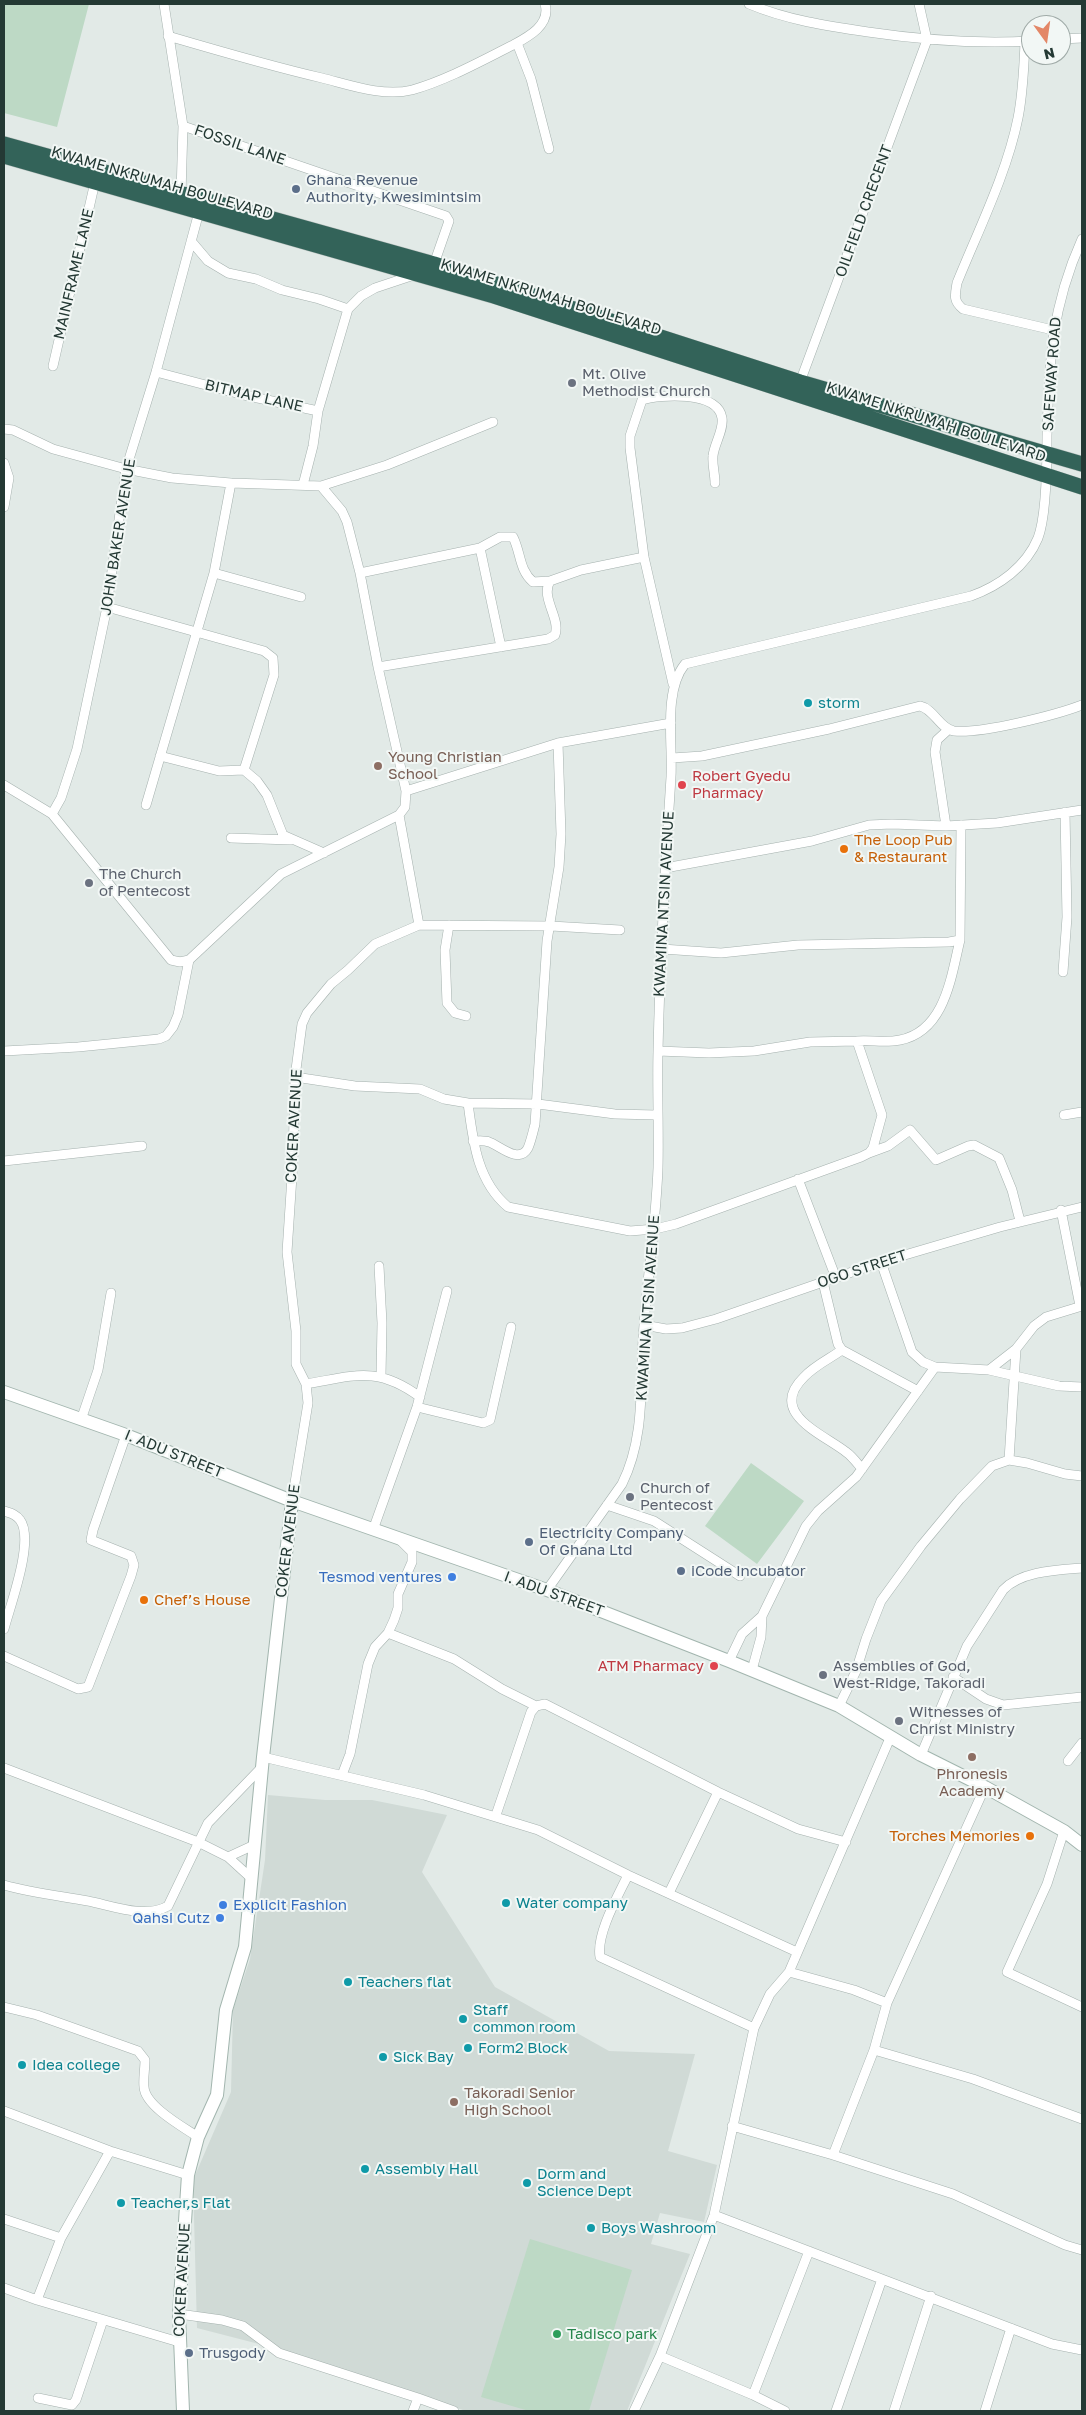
<!DOCTYPE html>
<meta charset="utf-8">
<style>
body{margin:0}
#map{position:relative;width:1086px;height:2415px;overflow:hidden;background:#e2eae7;font-family:"Golos Text",sans-serif}
canvas{display:block}
.frame{position:absolute;inset:0;border:5px solid #243934;pointer-events:none}
.north{position:absolute;left:1021px;top:15px;width:50px;height:50px;box-sizing:border-box;background:#f2f7f5;border:1px solid #a0aba8;border-radius:50%;rotate:166deg;font-size:14px;font-weight:700;line-height:20px;text-align:center;color:#243934}
.north::after{content:'';display:block;margin:auto;width:18px;height:22px;background:#e38767;clip-path:polygon(50% 0,100% 100%,50% 72%,0 100%)}
</style>
<div id="map">
<canvas width="1086" height="2415"></canvas>
<div class="frame"></div>
<div class="north">N</div>
</div>
<script>
const ctx = document.querySelector('canvas').getContext('2d');
ctx.lineJoin = 'round';
function fill(path, color) { ctx.fillStyle = color; ctx.fill(path, 'evenodd'); }
function trace(path, color, width, dash) { ctx.strokeStyle = color; ctx.lineWidth = width; ctx.lineCap = dash ? 'butt' : 'round'; ctx.setLineDash(dash || []); ctx.stroke(path); }
function drawText(font, color, halo, rows, align = 'center') {
  ctx.font = font + ' "Golos Text",sans-serif'; ctx.lineWidth = 4; ctx.setLineDash([]); ctx.textBaseline = 'middle'; ctx.strokeStyle = halo; ctx.fillStyle = color; for (const [text, x, y, turn = 0] of rows) {
    ctx.save(); ctx.translate(x, y); ctx.rotate((+turn || 0) * Math.PI / 180); ctx.textAlign = isNaN(turn) ? turn : align; if (halo) ctx.strokeText(text, 0, 0); ctx.fillText(text, 0, 0); ctx.restore();
  }
}
const built = new Path2D(`
 M268,1795L325,1800H372L447,1815L422,1872L495,1987L609,2051L695,2054L668,2151L717,2165L704,2222L660,2213L651,2244L690,2254L627,2411H466L286,2351L197,2328L193,2180L231,2092L233,2010L250,1959L265,1860Z`);
const green = new Path2D(`
 M4,4H89L57,127L4,113Z
 M751,1463L804,1501L757,1564L705,1526Z
 M530,2239L632,2270L589,2411H529L481,2397Z`);
const street = new Path2D(`
 M164,4L183,126L181,194
 M749,4C787,20 827,26 868,32C922,40 976,44 1031,41
 M919,4L927,40
 M168,36C219,51 270,66 322,78C350,85 383,97 412,90C447,80 481,61 513,45C528,37 551,25 545,4
 M1061,39L1082,38
 M1025,42C1024,67 1023,93 1018,118C1007,173 978,231 957,283C955,295 953,301 963,309L1053,330
 M517,43L531,79L549,149
 M183,126L446,216L449,221L434,264
 M191,241L208,261L228,273L256,279L282,290L319,299L348,309
 M53,366L95,182
 M156,372L244,395L318,411
 M800,382L927,40
 M4,429L13,430L53,449L126,469L172,478L231,483L321,486L387,465L493,422
 M4,463L9,478L4,507
 M303,485L313,446L318,411L348,309L361,296L375,288L414,275
 M321,486L342,511L347,522L360,573L378,667
 M480,548L501,647
 M214,573L301,597
 M360,573L480,548L500,537H513C521,553 519,570 533,582L550,581
 M107,607L264,651L273,658L274,675L244,770
 M673,684L644,557L630,448V436L642,400C661,394 718,391 722,418C724,430 714,444 713,456C712,464 715,474 715,483
 M160,756L219,771L244,770L257,781L267,795L283,835L324,853
 M672,758L702,756L829,729L920,706C934,709 940,729 954,731C981,734 1056,715 1082,705
 M4,785L52,814L171,960L180,962L189,960
 M406,791L378,667L548,639L555,635C561,618 540,598 550,581L581,570L644,557
 M146,805L214,573L231,483
 M52,814L61,798L77,749L107,607L126,469L156,372L199,212
 M399,815L419,925
 M946,826L935,752L937,740L949,729
 M231,838L291,840
 M665,868L812,841L869,825L892,824L946,826L997,823L1082,810
 M449,925L445,950L447,1003L455,1013L466,1016
 M662,949L721,953L798,945L949,942L960,940L961,825
 M1063,972L1067,917L1065,812
 M857,1041C872,1040 886,1043 900,1040C945,1031 951,977 960,940
 M4,1051L78,1047L159,1039L166,1036L173,1027L178,1015L189,960L281,874L399,815L405,807L406,791L558,743L671,723
 M295,1077L355,1086L420,1089L444,1099L468,1103L538,1104L615,1114L656,1115
 M468,1103C473,1141 477,1181 508,1207L630,1231L655,1229L676,1224L861,1157L869,1153L873,1148L882,1115L857,1041L810,1042L754,1051L709,1053L658,1051
 M1064,1115L1082,1112
 M473,1141C478,1141 484,1140 489,1142C499,1145 519,1165 528,1148C531,1141 533,1132 535,1124L547,941L559,867L561,834L558,743
 M869,1153L888,1146L910,1130L936,1160L968,1146L974,1145L999,1158L1012,1190L1020,1221
 M4,1161L142,1146
 M798,1179L836,1278
 M1061,1210L1080,1306
 M881,1262L912,1352L923,1362L935,1367
 M379,1266L382,1323L381,1376
 M823,1282L838,1344L842,1350L918,1391
 M644,1325L666,1329L682,1328L716,1319L881,1262L1000,1227L1082,1207
 M842,1350C829,1359 814,1366 804,1377C767,1413 823,1434 846,1452C852,1456 857,1463 862,1469
 M989,1370L1016,1349
 M306,1384C354,1376 377,1365 420,1397
 M417,1407L483,1423L490,1420L511,1327
 M81,1420L98,1370L111,1293
 M1009,1460L1016,1349L1034,1326L1046,1317L1082,1306
 M292,1501L308,1403L306,1384L296,1364V1331L287,1252L293,1161L295,1077L302,1024L307,1013L331,984L348,970L375,944L419,925L551,926L620,930
 M607,1505L654,1521L740,1576
 M4,1511C10,1513 16,1514 20,1520C35,1540 10,1606 4,1629
 M373,1530L417,1407L447,1291
 M547,1590L622,1484C647,1434 639,1379 644,1325C648,1272 656,1221 658,1168C659,1129 657,1090 658,1051C660,960 665,869 671,777C673,744 663,691 685,664L971,596C999,586 1026,567 1038,538C1046,517 1047,460 1047,436C1049,362 1051,308 1082,239
 M388,1633L454,1659L502,1689L536,1706
 M4,1656L78,1689L88,1687L131,1576L134,1565L131,1556L91,1540L93,1530L126,1435
 M729,1661L742,1634L762,1616
 M752,1670L761,1637L762,1616L806,1526L818,1511L856,1477L935,1367L989,1370L1059,1386L1082,1387
 M953,1677L986,1699L1003,1705L1082,1697
 M839,1706L856,1671L866,1639L881,1601L921,1546L960,1499L992,1466L1009,1460L1027,1463L1065,1474L1082,1476
 M921,1755L967,1646L1003,1590C1021,1571 1058,1570 1082,1568
 M263,1757L424,1795L538,1830L628,1875L797,1952
 M1068,1761L1082,1743
 M4,1768L198,1842L228,1857L251,1878
 M342,1775L350,1754L368,1664L375,1647L388,1633L394,1620L398,1608V1594L412,1562V1552L400,1540
 M496,1815L531,1712L536,1706L545,1704L718,1792L798,1829L846,1842
 M1064,1831L1047,1884L1007,1972L1082,2007
 M228,1857L254,1845
 M628,1875C618,1896 596,1934 600,1957L754,2028
 M4,1885C32,1893 60,1896 88,1901C113,1906 145,1919 168,1906L208,1823L262,1767
 M669,1893L718,1792
 M789,1972L854,1990L887,2003L985,1787
 M4,2007L37,2015L138,2051L145,2060C145,2069 143,2079 144,2087C145,2106 183,2127 198,2137
 M874,2050L887,2003
 M4,2111L110,2151L188,2175
 M732,2126L833,2155L953,2194L1065,2245L1082,2250
 M833,2155L874,2050L973,2079L1082,2119
 M714,2215L1052,2344L1082,2350
 M4,2219L61,2238L110,2151
 M4,2288L37,2300L179,2342
 M37,2300L61,2238
 M179,2314L222,2320L243,2326L279,2353L418,2398
 M660,2356L753,2395L785,2411
 M753,2395L809,2251
 M38,2398L72,2405L76,2400L103,2320
 M413,2411L418,2398L454,2411
 M634,2411L660,2356L714,2215L754,2028L770,1994L789,1972L890,1738
 M836,2411L882,2279
 M894,2411L931,2296
 M985,2411L1011,2328`);
const secondary = new Path2D(`
 M4,1392L126,1435L292,1501L547,1590L729,1661L839,1706L921,1755L985,1787L1064,1831L1082,1845
 M183,2411L179,2314L188,2175L198,2137L217,2095L226,2010L245,1947L263,1757L292,1501`);
const highway = new Path2D(`
 M4,144L434,264L800,382L1082,464
 M4,156L494,296L1082,487`);
const markers = [
 [296,189,5,"#5c6f8a"],
 [572,383,5,"#6b7280"],
 [808,703,5,"#0f9aa8"],
 [378,766,5,"#8d6e63"],
 [682,785,5,"#e0444e"],
 [844,849,5,"#e8710a"],
 [89,883,5,"#6b7280"],
 [630,1497,5,"#6b7280"],
 [529,1542,5,"#5c6f8a"],
 [681,1571,5,"#5c6f8a"],
 [452,1577,5,"#3f7fe0"],
 [144,1600,5,"#e8710a"],
 [714,1666,5,"#e0444e"],
 [823,1675,5,"#6b7280"],
 [899,1721,5,"#6b7280"],
 [972,1757,5,"#8d6e63"],
 [1030,1836,5,"#e8710a"],
 [506,1903,5,"#0f9aa8"],
 [223,1905,5,"#3f7fe0"],
 [220,1918,5,"#3f7fe0"],
 [348,1982,5,"#0f9aa8"],
 [463,2019,5,"#0f9aa8"],
 [468,2048,5,"#0f9aa8"],
 [383,2057,5,"#0f9aa8"],
 [22,2065,5,"#0f9aa8"],
 [454,2102,5,"#8d6e63"],
 [365,2169,5,"#0f9aa8"],
 [527,2183,5,"#0f9aa8"],
 [121,2203,5,"#0f9aa8"],
 [591,2228,5,"#0f9aa8"],
 [557,2334,5,"#2e9e5b"],
 [189,2353,5,"#5c6f8a"]
];
const streetNames = [
 ["FOSSIL LANE",240,145,19],
 ["KWAME NKRUMAH BOULEVARD",162,183,16],
 ["OILFIELD CRECENT",864,211,-70],
 ["MAINFRAME LANE",74,274,-77],
 ["KWAME NKRUMAH BOULEVARD",551,297,17],
 ["SAFEWAY ROAD",1052,374,-86],
 ["BITMAP LANE",254,396,13],
 ["KWAME NKRUMAH BOULEVARD",936,422,18],
 ["JOHN BAKER AVENUE",118,537,-81],
 ["KWAMINA NTSIN AVENUE",664,904,-87],
 ["COKER AVENUE",294,1126,-87],
 ["OGO STREET",862,1269,-18],
 ["KWAMINA NTSIN AVENUE",648,1308,-86],
 ["I. ADU STREET",174,1454,22],
 ["COKER AVENUE",288,1541,-83],
 ["I. ADU STREET",554,1594,20],
 ["COKER AVENUE",182,2280,-87]
];
const serviceNames = [
 ["Ghana Revenue",306,180],
 ["Authority, Kwesimintsim",306,197],
 ["Electricity Company",539,1533],
 ["Of Ghana Ltd",539,1550],
 ["iCode Incubator",691,1571],
 ["Trusgody",199,2353]
];
const worshipNames = [
 ["Mt. Olive",582,374],
 ["Methodist Church",582,391],
 ["The Church",99,874],
 ["of Pentecost",99,891],
 ["Church of",640,1488],
 ["Pentecost",640,1505],
 ["Assemblies of God,",833,1666],
 ["West-Ridge, Takoradi",833,1683],
 ["Witnesses of",909,1712],
 ["Christ Ministry",909,1729]
];
const cultureNames = [
 ["storm",818,703],
 ["Water company",516,1903],
 ["Teachers flat",358,1982],
 ["Staff",473,2010],
 ["common room",473,2027],
 ["Form2 Block",478,2048],
 ["Sick Bay",393,2057],
 ["Idea college",32,2065],
 ["Assembly Hall",375,2169],
 ["Dorm and",537,2174],
 ["Science Dept",537,2191],
 ["Teacher,s Flat",131,2203],
 ["Boys Washroom",601,2228]
];
const educationNames = [
 ["Young Christian",388,757],
 ["School",388,774],
 ["Phronesis",972,1774,"center"],
 ["Academy",972,1791,"center"],
 ["Takoradi Senior",464,2093],
 ["High School",464,2110]
];
const healthNames = [
 ["Robert Gyedu",692,776],
 ["Pharmacy",692,793],
 ["ATM Pharmacy",704,1666,"right"]
];
const foodNames = [
 ["The Loop Pub",854,840],
 ["& Restaurant",854,857],
 ["Chef’s House",154,1600],
 ["Torches Memories",1020,1836,"right"]
];
const shopNames = [
 ["Tesmod ventures",442,1577],
 ["Explicit Fashion",233,1905,"left"],
 ["Qahsi Cutz",210,1918]
];
const leisureNames = [
 ["Tadisco park",567,2334]
];
fill(built, '#d0dad6');
fill(green, '#bdd9c5');
trace(street, '#a5b1ae', 10);
trace(secondary, '#a2b5ae', 14);
trace(highway, '#bdc4c2', 16);
trace(street, '#fff', 9);
trace(secondary, '#fff', 12);
trace(highway, '#336359', 15);
for (const [x, y, r, color] of markers) { const dot = new Path2D(); dot.arc(x, y, r, 0, 2 * Math.PI); ctx.fillStyle = color; ctx.fill(dot); trace(dot, '#f2f7f5', 2); }
drawText('15px', '#243934', '#f2f7f5', streetNames);
drawText('15px', '#4e5e75', '#f2f7f5', serviceNames, 'left');
drawText('15px', '#5b616d', '#f2f7f5', worshipNames, 'left');
drawText('15px', '#0d838f', '#f2f7f5', cultureNames, 'left');
drawText('15px', '#785e54', '#f2f7f5', educationNames, 'left');
drawText('15px', '#be3a42', '#f2f7f5', healthNames, 'left');
drawText('15px', '#c56008', '#f2f7f5', foodNames, 'left');
drawText('15px', '#366cbe', '#f2f7f5', shopNames, 'right');
drawText('15px', '#27864d', '#f2f7f5', leisureNames, 'left');
</script>
